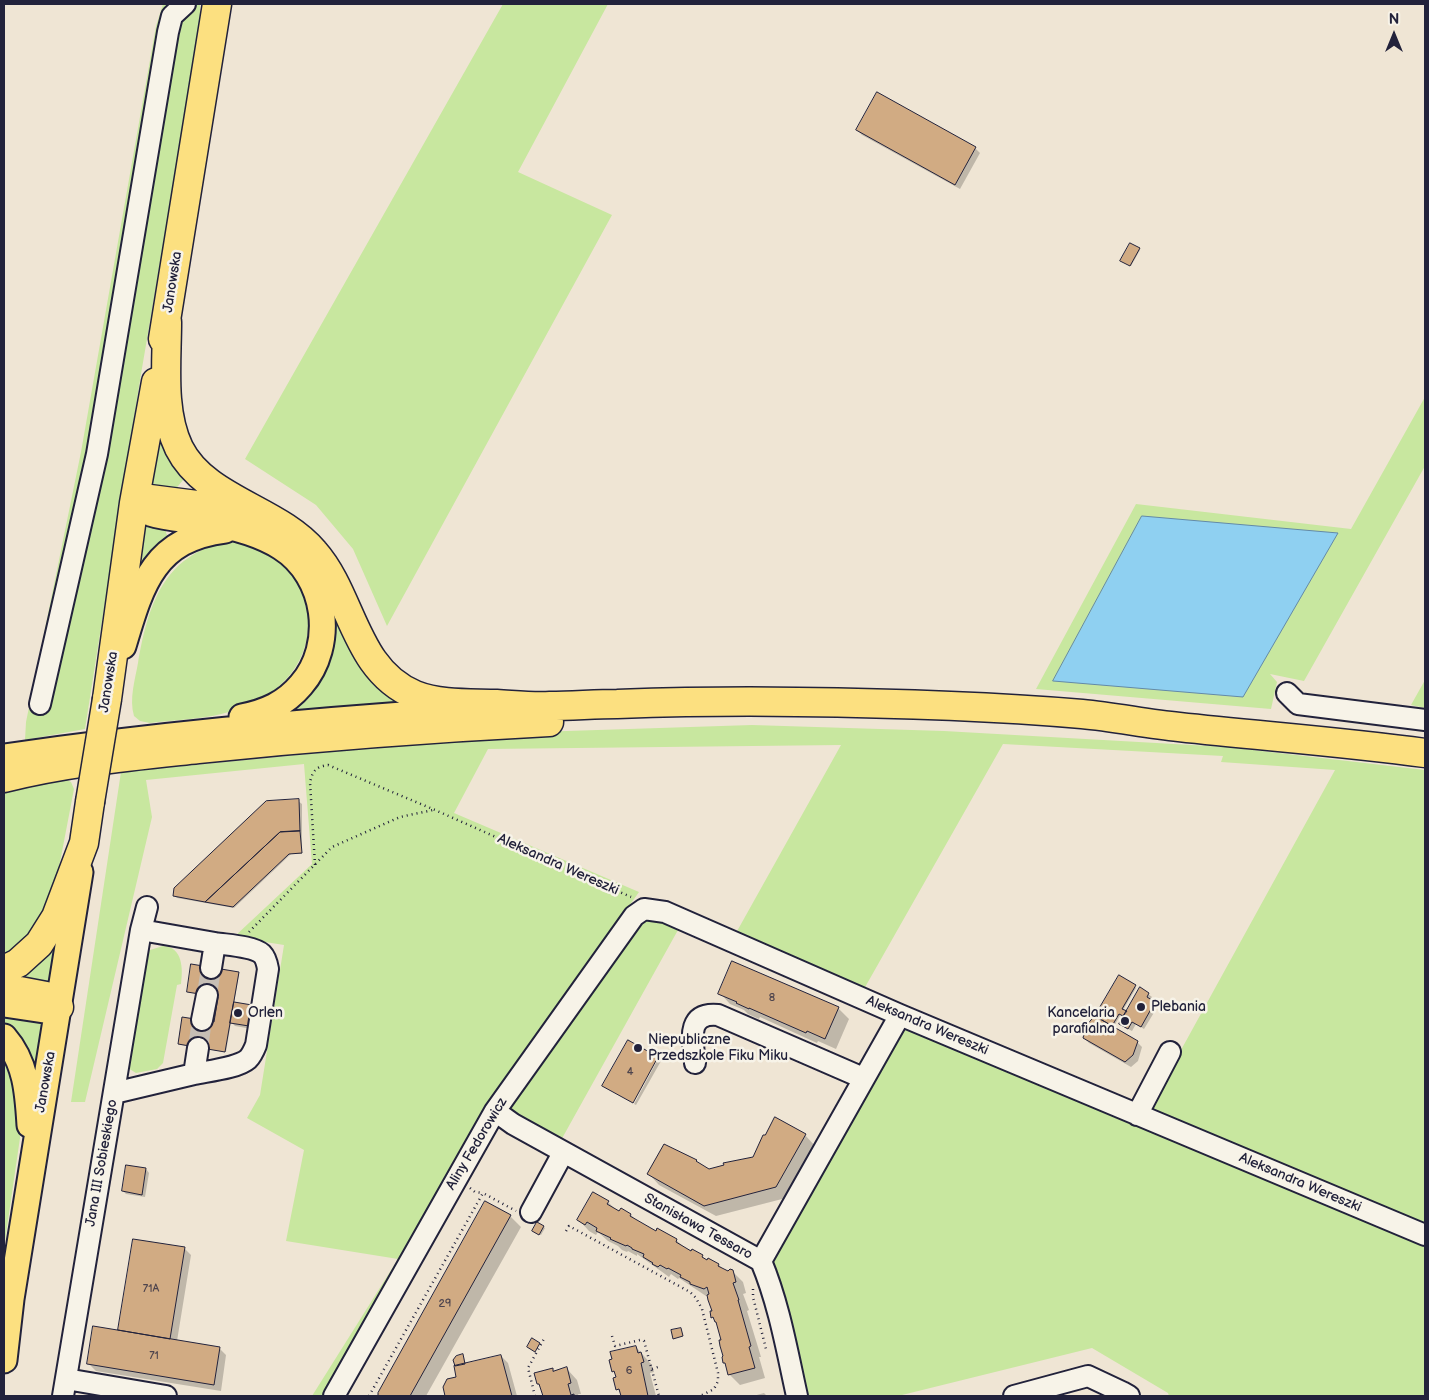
<!DOCTYPE html>
<meta charset="utf-8">
<style>
body{margin:0}
#map{position:relative;width:1429px;height:1400px;overflow:hidden;background:#efe5d4;font-family:"Balsamiq Sans",sans-serif}
canvas{display:block}
.frame{position:absolute;inset:0;border:5px solid #22223b;pointer-events:none}
.north{position:absolute;left:1369px;top:10px;width:50px;height:50px;-webkit-text-stroke:4px #f7f3e8;paint-order:stroke;rotate:0deg;font-size:14px;font-weight:700;line-height:20px;text-align:center;color:#22223b}
.north::after{content:'';display:block;margin:auto;width:18px;height:22px;background:#22223b;clip-path:polygon(50% 0,100% 100%,50% 72%,0 100%)}
</style>
<div id="map">
<canvas width="1429" height="1400"></canvas>
<div class="frame"></div>
<div class="north">N</div>
</div>
<script>
const ctx = document.querySelector('canvas').getContext('2d');
ctx.lineJoin = 'round';
function fill(path, color) { ctx.fillStyle = color; ctx.fill(path, 'evenodd'); }
function trace(path, color, width, dash) { ctx.strokeStyle = color; ctx.lineWidth = width; ctx.lineCap = dash ? 'butt' : 'round'; ctx.setLineDash(dash || []); ctx.stroke(path); }
function drawText(font, color, halo, rows, align = 'center') {
  ctx.font = font + ' "Balsamiq Sans",sans-serif'; ctx.lineWidth = 5; ctx.setLineDash([]); ctx.textBaseline = 'middle'; ctx.strokeStyle = halo; ctx.fillStyle = color; for (const [text, x, y, turn = 0] of rows) {
    ctx.save(); ctx.translate(x, y); ctx.rotate((+turn || 0) * Math.PI / 180); ctx.textAlign = isNaN(turn) ? turn : align; if (halo) ctx.strokeText(text, 0, 0); ctx.fillText(text, 0, 0); ctx.restore();
  }
}
const green = new Path2D(`
 M163,4H200V29L141,374L85,729L25,740L26,722L81,452L156,26Z
 M503,4H608L518,172L612,215L387,626L353,549L316,505L245,459Z
 M1425,397V466L1304,681L1270,674L1277,682L1271,709L1036,689L1136,504L1351,529Z
 M160,425L188,474L174,491L150,493Z
 M186,509C204,512 223,515 242,519C251,520 263,521 272,525C332,553 333,624 369,670C383,688 402,698 422,706L272,719C284,711 295,704 304,693C347,640 334,567 274,534C247,520 215,518 185,514Z
 M145,518L167,522L166,533L171,542L135,582Z
 M227,542C308,542 338,644 273,691C234,719 195,718 150,723L140,721L134,716C129,699 135,680 138,663C148,606 163,555 227,542Z
 M1425,680V708L1411,705Z
 M752,725L944,731L1227,747L1425,770V1396H1169L1168,1393L1092,1348L898,1396H804L771,1261L909,1009L1148,1110L1335,770L1221,762L1223,756L1003,744L864,989L736,933L841,745L488,749L454,813L639,892L497,1093L326,1396H312L398,1259L286,1241L304,1150L247,1118L260,1095L284,945L234,937L312,864L304,764L146,780L152,817L85,1102H71L121,772L536,732Z
 M67,780L71,782L74,789L56,883L37,928L4,958V790Z
 M657,916L720,941V948L678,930L560,1142L508,1113L511,1096L619,944L644,920Z
 M62,918L51,990L4,979Z
 M163,946C183,947 183,969 181,984L177,985L163,1063L157,1069L136,1073L128,1068V1058L145,958L150,950Z
 M4,1010L46,1016L35,1086L4,1027Z
 M4,1049L6,1051L22,1118L20,1138L4,1248Z`);
const water = new Path2D(`
 M1142,516L1338,533L1243,697L1053,681Z`);
const shadow = new Path2D(`
 M857,130L975,148L980,153L960,189L862,135Z
 M1139,249L1140,250L1131,266L1123,262Z
 M298,801L302,804V854H291L234,908L177,898L174,895Z
 M238,973L239,975L234,1003L252,1006L255,1009L252,1029L235,1026L231,1022L226,1052L181,1045L179,1044L215,1024L219,997L188,991Z
 M1135,986L1136,988L1123,1010L1127,1013L1148,994L1152,997L1150,1000L1158,1006L1144,1029L1136,1024L1132,1031L1124,1027L1121,1024L1125,1016L1121,1014L1113,1028L1137,1042L1142,1047L1138,1061L1131,1067L1089,1043L1084,1038Z
 M720,993L838,1008L849,1019L836,1049L818,1041L817,1043L760,1017L759,1019L748,1014L744,1010L730,1004Z
 M658,1059L661,1061L636,1105L634,1104Z
 M805,1135L815,1146L786,1198L716,1216L659,1185L649,1174L709,1170L753,1158Z
 M146,1169L149,1173L145,1197L126,1194L123,1191Z
 M608,1202L616,1210L631,1215L639,1223L656,1232L676,1240L685,1248L702,1256L706,1260L719,1265L724,1270L729,1273L732,1271L743,1282L746,1293L743,1294L749,1310L747,1311L761,1357H759L765,1378L740,1385L729,1374L727,1365L724,1363L723,1341L718,1325L713,1317V1312L709,1296H706L679,1278L678,1279L671,1274L669,1277L665,1274L637,1254V1256L628,1251L627,1252L622,1250L618,1246L608,1241L598,1232L596,1235L589,1231L579,1220Z
 M510,1216L521,1227L426,1396H379V1393Z
 M537,1223L545,1228L541,1235L534,1232Z
 M134,1240L184,1248L191,1255L177,1341L219,1348L226,1355L221,1391L96,1371L89,1364L119,1332Z
 M636,1347L651,1364L654,1372L650,1373L656,1396H622L618,1389V1378L613,1371Z
 M501,1356L508,1363L517,1396H447L444,1387L458,1378L464,1357L466,1365Z
 M552,1369L555,1372L567,1369L577,1380L581,1394H578L579,1396H544L541,1387L538,1384Z
 M764,1393L767,1396H753Z`);
const building = new Path2D(`
 M877,92L976,147L955,185L856,130Z
 M1130,243L1140,248L1130,266L1120,261Z
 M299,799L300,831L280,832L205,902L173,896L174,888L266,801Z
 M300,831L302,853L289,854L233,907L205,902L280,832Z
 M732,961L839,1007L825,1039L807,1031L806,1033L749,1008V1009L736,1003L737,1002L718,994Z
 M191,964L239,972L225,1052L178,1044L182,1017L214,1022L218,997L187,992Z
 M1119,975L1136,985L1122,1009L1127,1011L1123,1016L1119,1014L1112,1026L1095,1016Z
 M1140,987L1149,993L1147,997L1155,1002L1141,1027L1132,1022L1128,1029L1119,1024Z
 M234,1002L252,1005L249,1026L230,1023Z
 M1095,1016L1138,1041L1133,1055L1125,1062L1083,1038L1086,1026Z
 M628,1040L658,1057L633,1103L602,1086Z
 M775,1117L806,1134L776,1187L704,1206L647,1174L664,1144L697,1160L696,1161L709,1169L724,1165L723,1163L753,1157L763,1135H765Z
 M126,1165L146,1168L142,1195L122,1191Z
 M593,1192L609,1201L607,1204L619,1211L621,1208L631,1214L630,1216L656,1231L657,1228L677,1239L676,1242L691,1251L692,1249L703,1255L702,1257L707,1260L708,1258L719,1264L718,1266L728,1271L730,1269L733,1270L736,1282L733,1283L739,1300H738L751,1346L749,1347L755,1368L728,1375L725,1363H723L722,1357L723,1356L720,1346L719,1340H721L716,1322H715L713,1317L711,1318L710,1311H712L708,1300L707,1295L709,1294L707,1287L704,1289L690,1284V1282L680,1277L681,1275L668,1268L667,1269L660,1265L658,1267L652,1264L653,1263L643,1257L644,1254L632,1249V1248L627,1245L626,1246L610,1239L611,1238L596,1231L597,1228L587,1222L585,1225L577,1220Z
 M485,1201L511,1215L410,1396H378V1393Z
 M537,1222L544,1226L539,1235L532,1231Z
 M133,1239L185,1247L170,1339L118,1330Z
 M93,1326L220,1347L214,1385L87,1364Z
 M681,1328L683,1336L673,1339L671,1330Z
 M532,1338L540,1343L535,1352L527,1347Z
 M636,1346L638,1353L641,1352L644,1362L641,1363L648,1396H621L619,1389L616,1390L613,1378L616,1377L614,1371L612,1372L609,1360L612,1359L610,1352Z
 M463,1354L465,1364L455,1366L453,1360L456,1356Z
 M501,1355L512,1396H445L443,1387L447,1379L456,1377L454,1366Z
 M567,1367L571,1383L568,1384L571,1395L574,1394V1396H543L539,1384H537L534,1373L553,1368V1371Z`);
const minorTunnel = new Path2D(`
 M207,995L211,968
 M198,1048L202,1020`);
const path = new Path2D(`
 M315,865L310,782C313,770 316,767 328,765L435,810L631,897
 M249,932L332,847L400,817L433,810
 M470,1188L475,1192L483,1193
 M566,1231L569,1226L690,1292L696,1298L702,1309L718,1373V1381L714,1389L700,1396
 M753,1289V1297L766,1349L769,1348
 M612,1336L615,1346L640,1340L644,1341L659,1396
 M652,1369L661,1366
 M369,1396L483,1193L516,1211
 M535,1396L528,1368L545,1337`);
const minor = new Path2D(`
 M1287,693L1298,704L1425,720
 M40,704L97,454L168,32L172,16L185,4
 M141,930L215,943L211,968
 M202,1020L207,995
 M695,1063C693,1042 685,1012 718,1015L863,1078
 M194,1074C208,1071 238,1068 248,1059C252,1055 254,1050 256,1045L268,969C267,963 266,958 262,954C253,946 227,945 215,943
 M114,1093L194,1074L198,1048
 M495,1111L513,1124L761,1261L900,1015
 M1137,1115L1170,1052
 M531,1212L563,1153
 M761,1261C779,1304 787,1351 797,1396
 M66,1379L166,1396
 M63,1396L141,930L147,907
 M334,1396L495,1111L634,916L644,909L665,912L900,1015L1425,1235
 M1014,1396L1088,1376L1122,1392L1129,1396`);
const major = new Path2D(`
 M134,503C139,506 144,512 150,513C169,519 190,519 210,523C235,527 260,534 281,547C327,576 336,645 301,685C285,704 266,712 242,717
 M123,646C141,586 153,539 225,530
 M4,757C156,735 308,721 461,711
 M4,1004L44,1010L59,1007
 M4,1037C26,1062 28,1092 30,1125
 M4,1360L11,1299L80,872`);
const highway = new Path2D(`
 M167,322C167,362 161,411 179,448C205,500 278,509 314,552C353,596 354,670 415,695C440,705 471,703 497,704C515,705 532,707 550,706C572,706 595,704 617,704C677,702 737,701 797,702C892,703 988,706 1082,714C1115,717 1147,724 1179,727C1261,736 1343,742 1425,753
 M163,339L217,4
 M134,503L150,499L251,512
 M107,699L134,503L156,382
 M4,778C67,762 133,756 198,749C315,737 432,728 549,722
 M4,970L18,963L39,944L56,917L84,843L90,802
 M4,988L46,996L59,1007`);
const highwayBridge = new Path2D(`
 M90,802L107,699`);
const markers = [
 [1141,1007,5,"#22223b"],
 [238,1013,5,"#22223b"],
 [1125,1021,5,"#22223b"],
 [638,1048,5,"#22223b"]
];
const numberNames = [
 ["8",772,998],
 ["4",630,1072],
 ["71A",151,1289],
 ["29",445,1304],
 ["71",154,1356],
 ["6",629,1371]
];
const streetNames = [
 ["Janowska",173,282,-81],
 ["Janowska",109,682,-81],
 ["Aleksandra Wereszki",558,865,24],
 ["Aleksandra Wereszki",927,1026,23],
 ["Janowska",46,1082,-80],
 ["Aliny Fedorowicz",477,1144,-59],
 ["Jana III Sobieskiego",102,1163,-80],
 ["Aleksandra Wereszki",1300,1183,23],
 ["Stanisława Tessaro",698,1227,29]
];
const poiNames = [
 ["Plebania",1151,1007],
 ["Orlen",248,1013],
 ["Kancelaria",1115,1013,"right"],
 ["parafialna",1115,1029,"right"],
 ["Niepubliczne",648,1040],
 ["Przedszkole Fiku Miku",648,1056]
];
fill(green, '#c8e79f');
fill(water, '#8fd0f1');
trace(water, '#638aa8', 1);
fill(shadow, '#0003');
fill(building, '#d1ab83');
trace(building, '#22223b', 1);
trace(minorTunnel, '#c6beb5', 20, [20, 10]);
trace(minor, '#22223b', 24);
trace(major, '#22223b', 29);
trace(highway, '#22223b', 31);
trace(path, '#22223b', 2.5, [1, 4]);
trace(minor, '#f7f3e8', 20);
trace(major, '#fce080', 25);
trace(highway, '#fce080', 28);
trace(highwayBridge, '#22223b', 31, []);
trace(highwayBridge, '#fce080', 28);
for (const [x, y, r, color] of markers) { const dot = new Path2D(); dot.arc(x, y, r, 0, 2 * Math.PI); ctx.fillStyle = color; ctx.fill(dot); trace(dot, '#f7f3e8', 2); }
drawText('11px', '#4e444d', null, numberNames);
drawText('14px', '#22223b', '#f7f3e8', streetNames);
drawText('14px', '#22223b', '#f7f3e8', poiNames, 'left');
</script>
